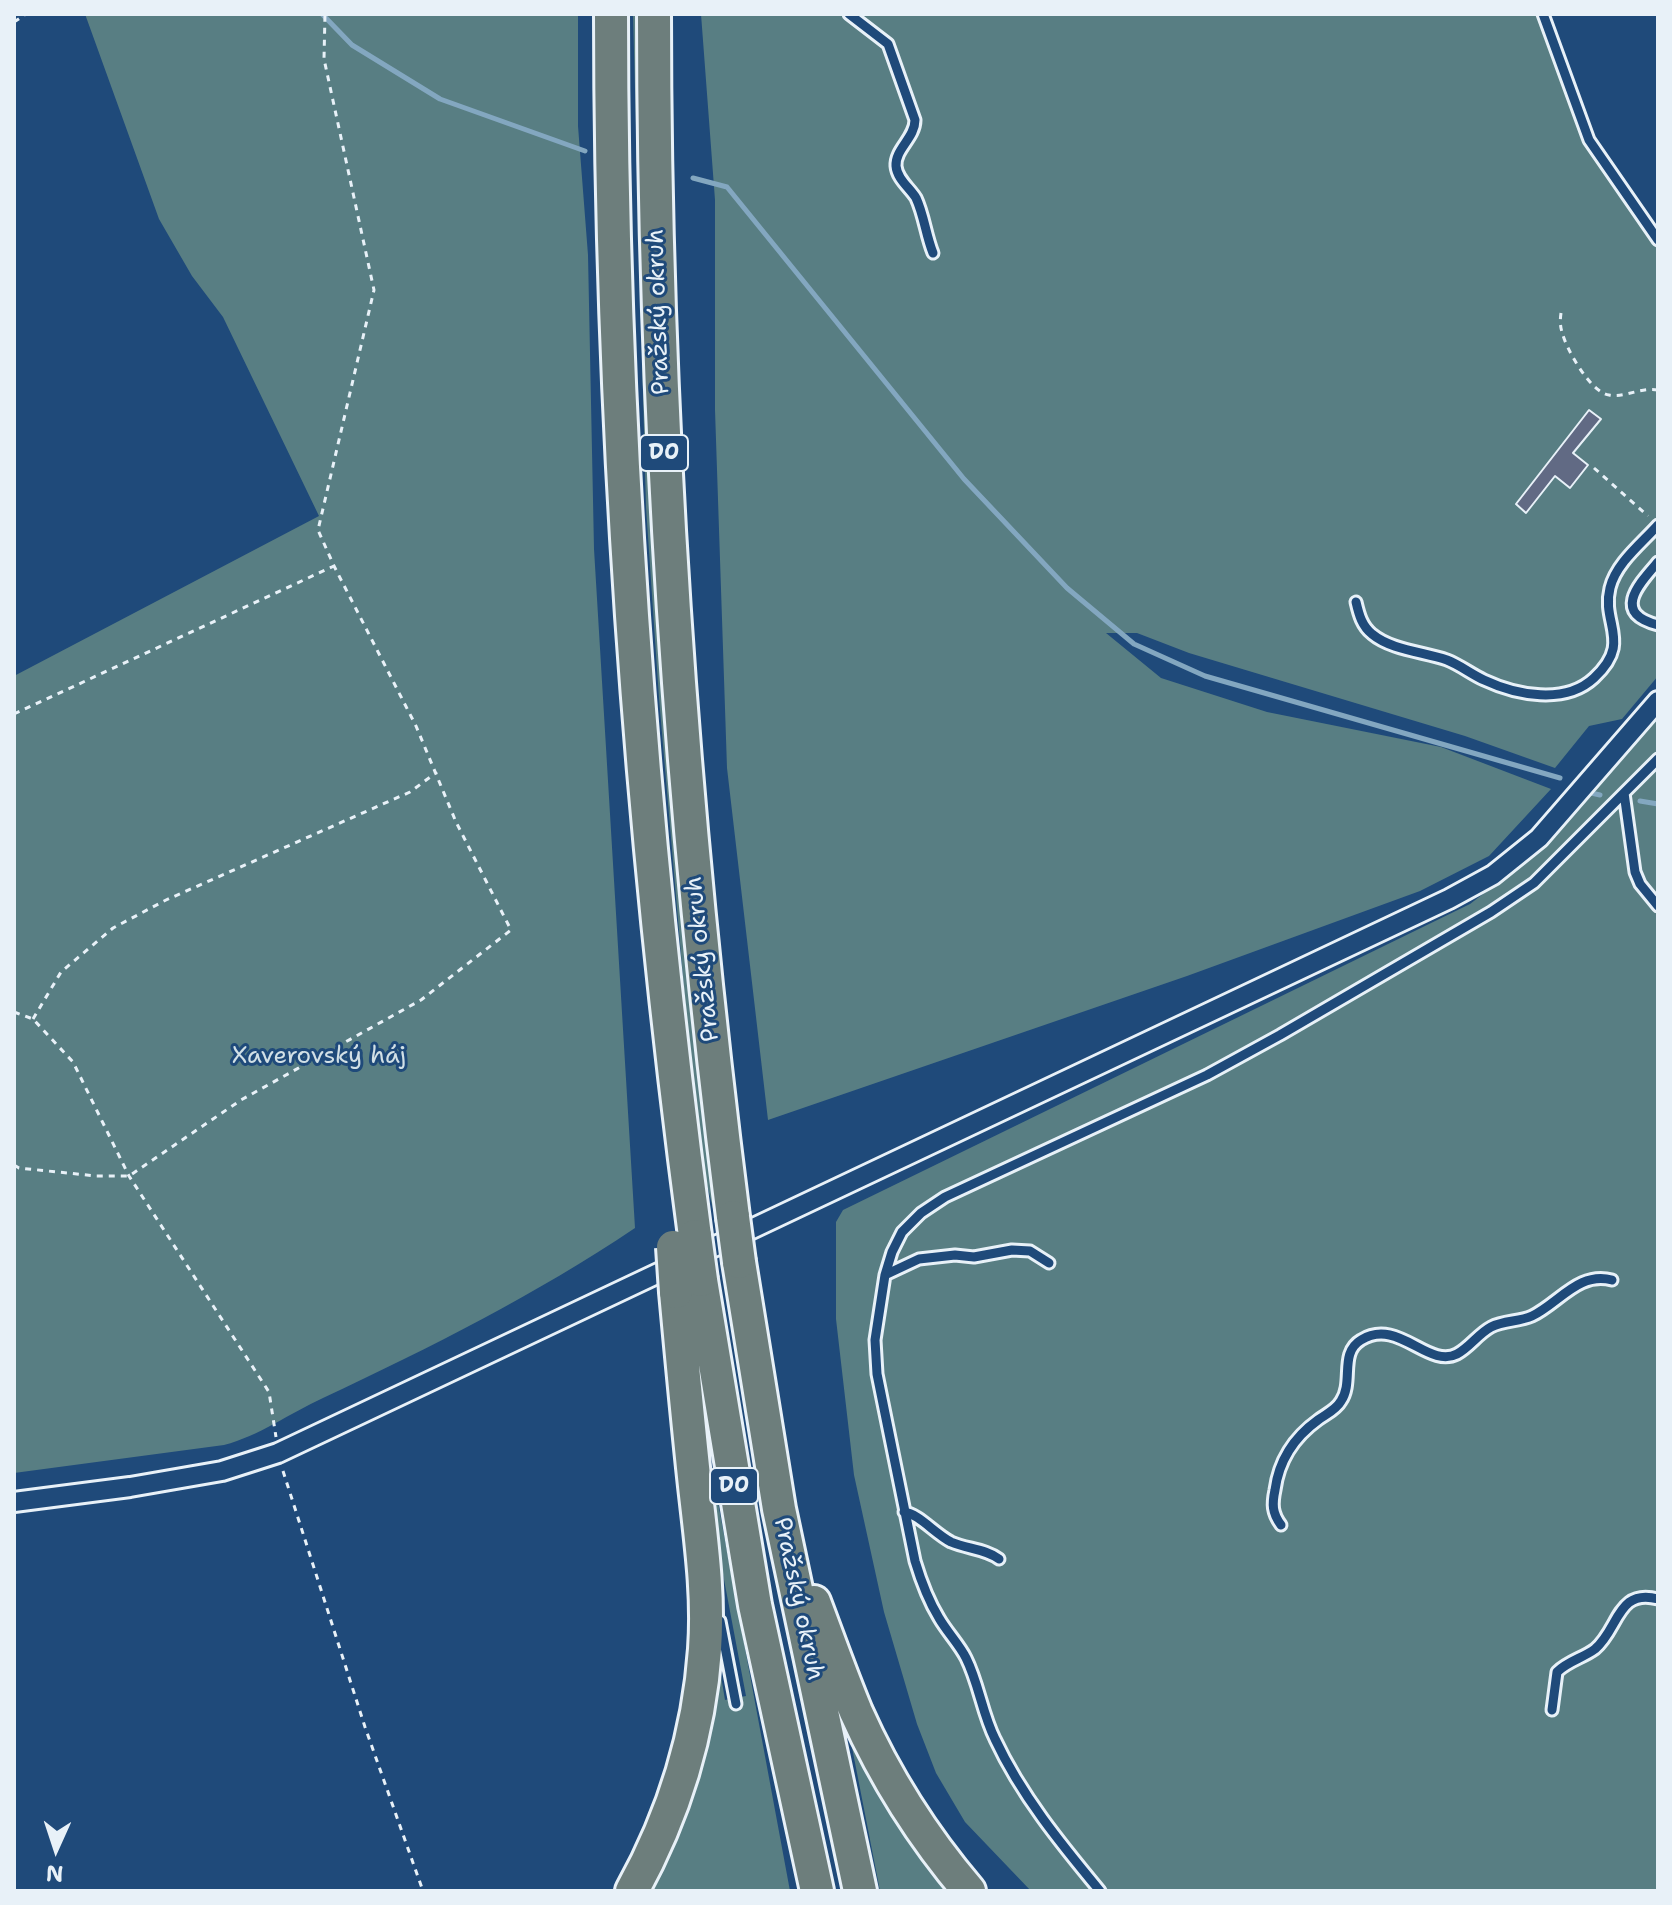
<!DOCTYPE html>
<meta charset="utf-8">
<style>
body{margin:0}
#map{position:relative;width:1672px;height:1905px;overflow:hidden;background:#1f4a7a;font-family:"Shantell Sans",sans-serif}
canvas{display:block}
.frame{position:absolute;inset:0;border:16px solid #e8f1f8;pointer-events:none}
.north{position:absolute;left:16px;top:1809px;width:80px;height:80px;-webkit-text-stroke:6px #1f4a7a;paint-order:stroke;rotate:183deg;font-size:22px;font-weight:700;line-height:32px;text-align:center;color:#e8f1f8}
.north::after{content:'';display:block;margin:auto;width:28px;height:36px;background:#e8f1f8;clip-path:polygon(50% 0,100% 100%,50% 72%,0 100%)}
</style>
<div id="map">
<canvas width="1672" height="1905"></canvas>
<div class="frame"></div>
<div class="north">N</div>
</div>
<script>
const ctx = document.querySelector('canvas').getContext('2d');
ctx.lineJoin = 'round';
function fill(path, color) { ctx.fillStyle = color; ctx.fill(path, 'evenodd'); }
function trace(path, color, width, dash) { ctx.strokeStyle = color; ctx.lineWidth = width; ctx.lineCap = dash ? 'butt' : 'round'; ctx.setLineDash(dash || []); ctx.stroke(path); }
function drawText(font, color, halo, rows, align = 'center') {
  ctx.font = font + ' "Shantell Sans",sans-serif'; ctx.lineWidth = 6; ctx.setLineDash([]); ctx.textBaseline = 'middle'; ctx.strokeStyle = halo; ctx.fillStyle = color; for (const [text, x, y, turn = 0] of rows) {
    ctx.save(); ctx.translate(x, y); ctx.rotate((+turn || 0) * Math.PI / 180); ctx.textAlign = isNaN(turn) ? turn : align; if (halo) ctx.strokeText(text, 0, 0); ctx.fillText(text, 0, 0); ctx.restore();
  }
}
const green = new Path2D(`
 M85,14H578V126L588,255L594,549L635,1228C535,1295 432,1347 323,1398C290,1413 259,1436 224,1445L14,1473V676L319,516L223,317L192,276L159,219Z
 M633,14H642L721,1215L715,1217L704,1172L688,1036L659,698L646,507Z
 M701,14H1549L1589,128L1658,230V676L1622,719L1589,726L1555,768L1465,736L1189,653L1137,633H1106L1161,678L1267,712L1441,747L1551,789L1489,856L1420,891L1187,976L768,1120L727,768L715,410V200Z
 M1658,717V1891H1031L965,1822L936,1773L917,1724L884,1612L854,1475L836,1319V1222L843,1210L1470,904L1535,854L1581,807Z
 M709,1454L790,1891H651C688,1819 713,1745 719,1664L725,1700L746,1696L719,1553L705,1456Z
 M849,1732L954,1891H880Z`);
const stream = new Path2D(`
 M322,14L352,45L440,99L585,151
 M693,178L727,187L964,479L1067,588L1134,644L1205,676L1560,778
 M1591,793L1600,795
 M1640,801L1658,804`);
const building = new Path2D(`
 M1589,410L1601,419L1573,453L1588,465L1570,488L1555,476L1526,513L1516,504Z`);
const path = new Path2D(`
 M14,22L26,14
 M1561,313C1560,320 1560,326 1562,332C1566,349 1591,393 1609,395C1625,398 1640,387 1658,390
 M1594,468L1648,516
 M14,714L334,566L318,530L374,290L324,59L325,14
 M14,1012L33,1019L73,1062L129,1176L269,1392L276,1437
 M33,1019L61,972L113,928L166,900L410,792L437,772
 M14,1165L19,1168L96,1176H129L241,1100L421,1000L511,930L456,822L416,726L334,566
 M283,1471L365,1727L423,1891`);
const lane = new Path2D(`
 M849,14L888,44L915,120C915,138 895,149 896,166C897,179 910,188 916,198C924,215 926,236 933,253
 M1543,14L1589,140L1658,240
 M1658,562C1639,584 1611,613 1658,625
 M1356,602C1359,615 1362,626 1372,634C1391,650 1424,652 1447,660C1460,665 1471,674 1484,680C1516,695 1565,705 1594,678C1633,642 1601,624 1610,588C1616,563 1642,543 1658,525
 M1624,793L1635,872L1640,884L1658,906
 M885,1275L919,1259L955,1255L974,1257L1012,1250L1030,1251L1049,1263
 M904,1512C919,1514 934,1533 951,1542C967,1549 986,1549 999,1559
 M1281,1525C1272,1513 1272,1504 1275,1490C1279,1460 1293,1438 1318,1420C1326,1414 1336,1410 1341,1401C1354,1382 1339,1353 1361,1340C1398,1317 1428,1369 1457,1354C1470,1347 1478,1334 1491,1327C1504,1320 1519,1322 1532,1316C1559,1303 1579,1271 1612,1280
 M720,1621L736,1704
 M1552,1710L1557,1672C1568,1661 1583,1658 1595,1649C1619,1629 1617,1588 1658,1599
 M1100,1891C1061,1844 1021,1795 995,1739C982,1713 979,1684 966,1658C959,1644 947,1632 939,1618C928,1600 921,1581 915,1561L877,1374L875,1340L885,1275L892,1252L902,1232L921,1213L945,1197L1207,1075L1280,1035L1491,912L1534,883L1658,759`);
const street = new Path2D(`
 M14,1502L130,1487L222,1471L278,1453L1449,899L1493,875L1539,838L1658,701`);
const highway = new Path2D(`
 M611,14C611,423 641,831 695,1236
 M654,14C654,417 682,818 733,1217
 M739,1262L779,1509L860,1891
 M701,1280L755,1605L817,1891
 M814,1602C828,1639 841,1676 856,1712C885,1777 923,1837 969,1891
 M632,1891C674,1815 699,1735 705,1649C709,1594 701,1540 695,1486C688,1421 682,1357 676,1292`);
const highwayBridge = new Path2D(`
 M733,1217L739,1262
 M695,1236L701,1280
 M673,1247L676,1292`);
const shields = [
 [664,453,48],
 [734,1486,48]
];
const shieldNames = [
 ["D0",664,453],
 ["D0",734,1486]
];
const streetNames = [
 ["Pražský okruh",659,312,-92],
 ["Pražský okruh",703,959,-96],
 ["Pražský okruh",798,1599,78]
];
const parkNames = [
 ["Xaverovský háj",319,1057]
];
fill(green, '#587e83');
trace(stream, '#83a7c0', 5);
fill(building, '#616a84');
trace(building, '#e8f1f8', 2);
trace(lane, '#e8f1f8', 15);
trace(street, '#e8f1f8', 24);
trace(highway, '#e8f1f8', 38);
trace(path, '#e8f1f8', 3, [6, 6]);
trace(lane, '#1f4a7a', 9);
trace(street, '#1f4a7a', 18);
trace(highway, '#6d7e7c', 32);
trace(highwayBridge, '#e8f1f8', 38, []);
trace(highwayBridge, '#6d7e7c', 32);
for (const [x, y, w] of shields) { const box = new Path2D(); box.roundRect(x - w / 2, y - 18, w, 36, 6); ctx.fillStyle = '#1f4a7a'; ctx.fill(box); trace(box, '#e8f1f8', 2); }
drawText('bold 22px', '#e8f1f8', null, shieldNames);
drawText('24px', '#e8f1f8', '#1f4a7a', streetNames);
drawText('24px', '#d2e0e6', '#1f4a7a', parkNames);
</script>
